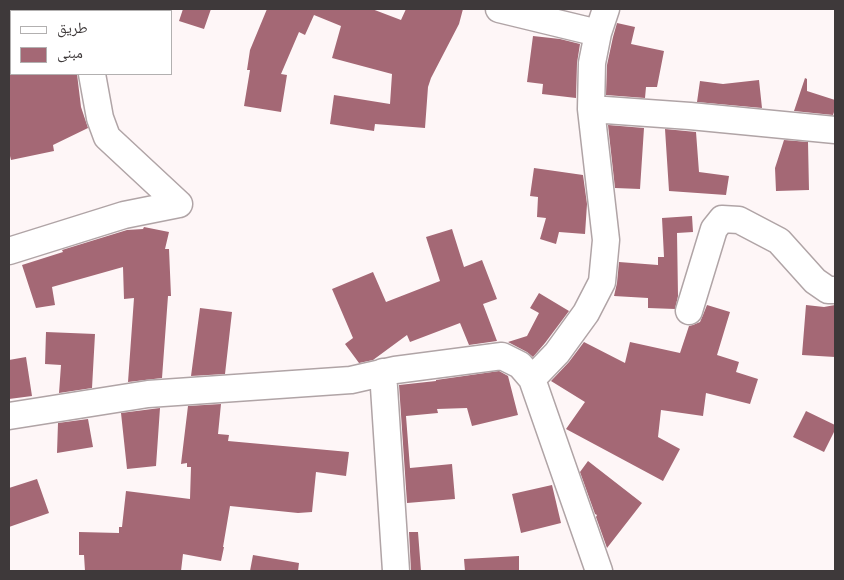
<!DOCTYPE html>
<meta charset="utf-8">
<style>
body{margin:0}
#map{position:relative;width:844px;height:580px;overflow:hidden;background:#fef6f7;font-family:"PT Sans","Noto Naskh Arabic",sans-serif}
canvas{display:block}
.frame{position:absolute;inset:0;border:10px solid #3e393a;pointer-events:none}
.legend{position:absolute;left:10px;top:10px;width:162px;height:65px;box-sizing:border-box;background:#fff;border:1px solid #b2b0b0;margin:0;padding:6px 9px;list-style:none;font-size:15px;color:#3e393a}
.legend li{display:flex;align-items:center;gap:10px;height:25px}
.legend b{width:25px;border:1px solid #b2b0b0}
</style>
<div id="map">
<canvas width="844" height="580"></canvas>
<div class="frame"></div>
<ul class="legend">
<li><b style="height:6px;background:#fff"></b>طريق</li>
<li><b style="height:14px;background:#a46875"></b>مبنى</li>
</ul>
</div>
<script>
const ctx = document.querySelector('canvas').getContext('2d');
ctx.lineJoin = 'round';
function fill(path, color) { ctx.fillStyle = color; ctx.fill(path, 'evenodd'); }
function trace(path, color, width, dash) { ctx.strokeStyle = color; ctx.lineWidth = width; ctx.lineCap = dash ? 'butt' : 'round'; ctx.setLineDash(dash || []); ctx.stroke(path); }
const building = new Path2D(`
 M183,9H211L204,29L179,21Z
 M267,9H372L401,20L406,9H463L459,24L431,78L428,87L425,128L375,124L374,131L330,124L334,95L390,104L392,74L332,58L341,26L314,15L305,35L299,32L281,74L287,75L281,112L244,106L250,70H247L250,50Z
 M617,23L635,27L631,44L664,51L657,87H646L645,98L606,95L607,65L613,37Z
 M533,36L560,39L580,44L577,63L576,98L542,94L543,84L527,82Z
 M9,74H77L81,107L88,128L53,145L54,151L11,160L9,152Z
 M805,78L807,79V91L835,100V109L833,115L794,111Z
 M759,80L762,108L697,102L700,81L723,84Z
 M608,125L644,128L640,189L615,188Z
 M665,129L696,132L699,172L729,176L726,195L669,191Z
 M784,140L808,142L809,190L776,191L775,168Z
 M534,168L583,175L587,204L585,234L559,232L556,244L540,239L546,218L537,217L538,197L530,196Z
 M692,216L693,232L677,233L678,296L675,309L648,308V298L614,296L617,283L619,262L658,265V257H664L662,218Z
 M144,227L169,232L165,249H169L171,296H168L162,378L128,382L134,298L124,299L123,267L52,287L55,305L36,308L22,265L63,252L62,250L127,230L143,229Z
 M452,229L464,267L482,260L497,299L483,304L497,341L469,345L460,323L410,342L407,335L373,360L359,363L345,344L353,338L332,289L373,272L386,302L440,281L426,237Z
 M539,293L569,311L545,343L533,357L527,352L508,342L527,336L539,313L530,308Z
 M707,305L730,312L717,355L739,362L736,372L758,379L750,404L706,393L703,416L661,410L658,437L680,449L663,481L566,429L585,402L551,381L569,362L584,342L625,363L630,342L680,353L689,326L693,325L700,322L703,315Z
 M806,305L824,307L835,305V357L802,355Z
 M200,308L232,312L225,374L191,376Z
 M46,332L95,334L92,388L59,393L61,365L45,364Z
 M26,357L32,396L9,399V360Z
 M499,371L508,376L518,415L472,426L467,408L437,409L438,413L406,416L410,468L452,464L455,499L407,503L399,385L436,381V380Z
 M221,404L218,434L229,435L228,441L349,452L346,476L316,472L312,512L298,513L230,506L223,547H224L221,561L183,554L181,571H85L84,555H79V532L119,533V527H122L126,491L190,499L191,467H187V463L181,464L188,406Z
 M160,408L156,466L127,469L121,413Z
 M806,411L835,425V430L824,452L793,437Z
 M88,419L93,447L57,453L58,423Z
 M588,461L642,503L607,548L596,517L597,515L595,514L580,472Z
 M37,479L49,513L9,527V488Z
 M552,485L561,523L521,533L512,494Z
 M409,532H418L421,571H411Z
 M253,555L299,563L298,571H250Z
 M519,556V571H465L464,559Z`);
const minor = new Path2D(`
 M499,9L598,33
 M81,11L82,9
 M92,74L100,118L107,137L179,204
 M591,109L690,116L835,130
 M9,251L124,215L179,204
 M689,311L714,229L722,219L739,220L779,241L815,281L828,290H835
 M383,372L396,571
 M532,379L557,353L586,313L602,282L606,240L591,109L592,63L598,33L606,9
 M9,416L148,394L351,380L395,370L502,356L520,365L532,379L599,571`);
fill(building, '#a46875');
trace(minor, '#b0a4a6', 29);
trace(minor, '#fff', 26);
</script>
